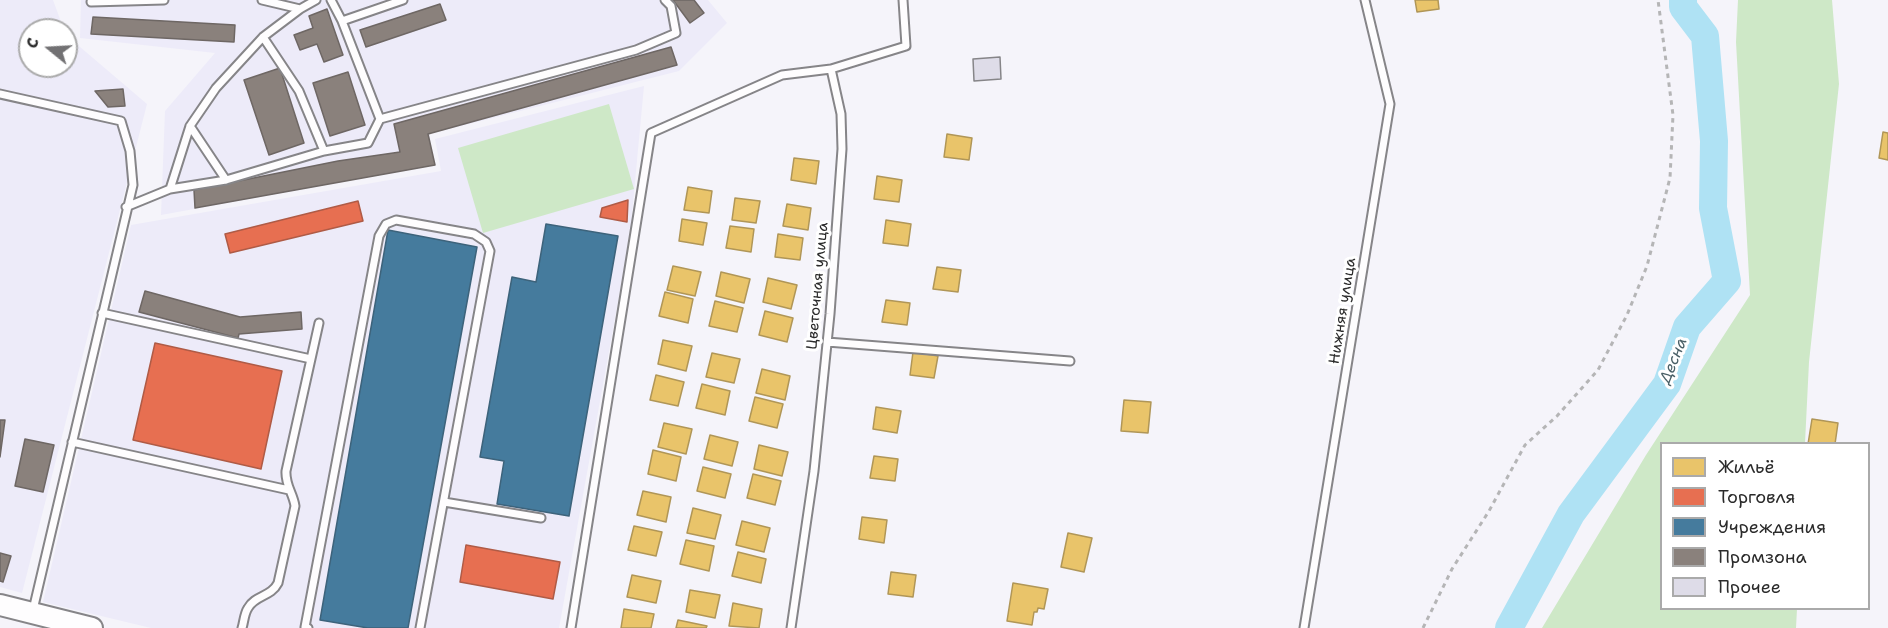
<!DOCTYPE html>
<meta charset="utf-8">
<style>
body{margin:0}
#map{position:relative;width:1888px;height:628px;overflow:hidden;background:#f5f4fa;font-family:"Shantell Sans",sans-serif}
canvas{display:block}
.legend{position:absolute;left:1660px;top:442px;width:210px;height:168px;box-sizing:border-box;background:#fff;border:2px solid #aaa;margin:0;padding:8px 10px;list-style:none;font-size:18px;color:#2b2b2b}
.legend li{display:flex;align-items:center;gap:12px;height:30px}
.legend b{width:30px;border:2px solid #aaa}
.north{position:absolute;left:18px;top:18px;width:60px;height:60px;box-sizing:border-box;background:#fff;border:2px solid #aaa;border-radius:50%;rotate:288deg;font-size:16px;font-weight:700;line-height:24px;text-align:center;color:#2b2b2b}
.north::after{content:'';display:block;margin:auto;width:21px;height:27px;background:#727173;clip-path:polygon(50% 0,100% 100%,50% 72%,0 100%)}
</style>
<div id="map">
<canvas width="1888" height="628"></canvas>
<ul class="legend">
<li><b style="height:16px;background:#e9c46a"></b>Жильё</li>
<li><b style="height:16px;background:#e76f51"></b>Торговля</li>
<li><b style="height:16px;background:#457b9d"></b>Учреждения</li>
<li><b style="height:16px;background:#8a817c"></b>Промзона</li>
<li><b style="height:16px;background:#dedce8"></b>Прочее</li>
</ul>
<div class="north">С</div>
</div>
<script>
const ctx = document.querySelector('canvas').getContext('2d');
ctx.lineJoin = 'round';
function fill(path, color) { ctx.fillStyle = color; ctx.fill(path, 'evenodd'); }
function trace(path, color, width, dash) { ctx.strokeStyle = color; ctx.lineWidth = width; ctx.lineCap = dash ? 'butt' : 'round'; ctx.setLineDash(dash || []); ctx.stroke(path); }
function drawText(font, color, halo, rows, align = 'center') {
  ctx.font = font + ' "Shantell Sans",sans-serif'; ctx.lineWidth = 6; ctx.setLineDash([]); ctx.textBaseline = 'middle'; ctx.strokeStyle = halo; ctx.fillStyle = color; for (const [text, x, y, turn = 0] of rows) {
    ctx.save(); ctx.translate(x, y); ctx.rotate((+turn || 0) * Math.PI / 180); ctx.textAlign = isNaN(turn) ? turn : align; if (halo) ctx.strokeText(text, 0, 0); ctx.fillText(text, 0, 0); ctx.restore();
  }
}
const built = new Path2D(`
 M0,0H53L64,30H30V66H66V35L147,104L22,593L0,587Z
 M81,0H708L727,23L679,71L429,134L435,165L161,215L165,111L215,53L80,38Z
 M644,86L630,235L559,628H151L43,602L131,225L441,171L435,139Z`);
const green = new Path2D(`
 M1738,0H1832L1839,84L1809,362L1805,443L1662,444V608L1797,609L1796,628H1542L1646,455L1750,295L1736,42Z
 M609,104L634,189L483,233L458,148Z`);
const homes = new Path2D(`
 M1415,0H1438L1439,9L1417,12Z
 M1883,132L1888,133V160L1879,158Z
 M947,134L972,138L969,160L944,157Z
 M794,158L819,161L816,184L791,180Z
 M877,176L902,180L899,202L874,199Z
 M688,187L712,191L709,213L684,210Z
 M735,198L760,201L756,223L732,220Z
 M787,204L811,208L808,230L783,226Z
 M682,219L707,223L703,245L679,241Z
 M886,220L911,224L908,246L883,243Z
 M730,226L754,229L751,252L726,248Z
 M778,234L803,238L800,260L775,257Z
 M673,266L701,272L695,296L667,290Z
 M937,267L961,270L958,292L933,289Z
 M721,272L750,279L744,303L716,296Z
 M768,278L797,285L791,309L763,302Z
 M665,292L693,299L688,323L659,316Z
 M886,300L910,303L907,325L882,322Z
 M715,301L743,308L737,332L709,326Z
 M765,311L793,318L787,342L759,335Z
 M663,340L692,346L686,371L658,364Z
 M913,352L938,356L934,378L910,375Z
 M712,353L740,359L734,383L706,377Z
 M762,369L790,376L785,400L756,393Z
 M656,375L684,382L678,406L650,400Z
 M702,384L730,391L725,415L696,408Z
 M755,397L783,404L777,428L749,421Z
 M1124,400L1151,402L1148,433L1121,431Z
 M876,407L901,411L897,433L873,429Z
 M1812,419L1838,423L1835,444H1808Z
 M664,423L692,429L686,454L658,447Z
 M710,435L738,442L732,466L704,459Z
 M759,445L788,452L782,476L754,469Z
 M653,450L681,457L676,481L648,474Z
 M874,456L898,459L895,481L870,478Z
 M703,467L731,474L725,498L697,491Z
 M753,474L781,481L775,505L747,498Z
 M643,491L671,497L666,522L637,515Z
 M693,508L721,515L715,539L687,533Z
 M862,517L887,520L884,543L859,539Z
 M742,521L770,528L764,552L736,545Z
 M634,526L662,532L656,556L628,550Z
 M1068,533L1092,538L1084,572L1061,567Z
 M686,540L714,546L709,571L680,564Z
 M738,552L766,559L761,583L732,576Z
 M891,572L916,575L913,597L888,594Z
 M632,575L661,581L656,603L627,597Z
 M1013,583L1048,589L1044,609L1038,608L1037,612H1034L1032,625L1007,621Z
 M690,590L720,595L715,618L686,612Z
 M733,603L762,609L759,628L729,626Z
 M624,609L654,614L651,628H621Z
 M678,620L707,626L706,628H676Z`);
const shops = new Path2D(`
 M628,200L627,222L600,217L602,208Z
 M358,201L363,221L230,253L225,234Z
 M155,343L282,371L261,469L133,440Z
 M466,545L560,562L553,599L460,582Z`);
const public = new Path2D(`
 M546,224L618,236L569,516L497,504L504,461L480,457L512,277L536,282Z
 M388,230L477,247L408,628H368L320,620Z`);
const industry = new Path2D(`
 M673,0H694L704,13L690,23Z
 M440,4L446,20L366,47L360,30Z
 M327,9L343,55L324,62L317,44L300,50L294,35L313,28L309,16Z
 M93,17L235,25L234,42L91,34Z
 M671,47L677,65L428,134L435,165L195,208L194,190L338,161L400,152L394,124Z
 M280,68L304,143L269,155L244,80Z
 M348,72L365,125L330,136L313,83Z
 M123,89L125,106L108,107L95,91Z
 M145,291L240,317L301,312L302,329L239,334L238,338L139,312Z
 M0,420H5L0,457Z
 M25,439L54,445L43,492L15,486Z
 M0,553L11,556L3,582L0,581Z`);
const river = new Path2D(`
 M1509,628L1571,514L1667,384L1687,327L1727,281L1713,208L1714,141L1705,36L1683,7V0`);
const building = new Path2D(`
 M1000,57L1001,79L974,81L973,59Z`);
const path = new Path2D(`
 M1423,628L1452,569L1489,511L1525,445L1557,416L1598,370L1627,315L1647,266L1670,178L1673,115L1658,0`);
const lane = new Path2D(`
 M262,0L300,9
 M331,0L342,21L380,119
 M91,2L164,0
 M342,21L403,0
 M263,37L299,91L324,151
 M0,94L121,121L130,151L133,185L33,610
 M190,126L226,180
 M170,189L190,126L216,88L263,37L300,9L316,0
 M126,207L170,189L226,180L324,151L368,143L380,119L636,50L676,33L671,6L665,0
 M102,313L311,359
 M827,342L1070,361
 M72,442L289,490
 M444,502L541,518
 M242,628C244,622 244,614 248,608C255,595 271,597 278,583L295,506C293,493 285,485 286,471L319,323
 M308,628L305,627L379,236L386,224L396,220L474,234L486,242L490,251L420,628
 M571,628L651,133L782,75L831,69
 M791,628L814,471L830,314L842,149L841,114L831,69L906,46L903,0
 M1304,628L1390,104L1365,0`);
const secondary = new Path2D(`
 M0,605L92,628`);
const streetNames = [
 ["Цветочная улица",818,286,-85],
 ["Нижняя улица",1343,311,-81]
];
const waterNames = [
 ["Десна",1674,361,-68]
];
fill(built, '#edebf9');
fill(green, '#cee8c7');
fill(homes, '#e9c46a');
trace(homes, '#b09657', 1.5);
fill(shops, '#e76f51');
trace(shops, '#af5b46', 1.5);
fill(public, '#457b9d');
trace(public, '#3d637b', 1.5);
fill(industry, '#8a817c');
trace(industry, '#6e6764', 1.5);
trace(river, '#afe2f4', 28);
fill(building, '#dedce8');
trace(building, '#868588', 1.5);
trace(lane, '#868588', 11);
trace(secondary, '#868588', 24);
trace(path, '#b5b5b6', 3, [4.5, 4.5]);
trace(lane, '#fefdfe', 7);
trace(secondary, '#fefdfe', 20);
drawText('15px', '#2b2b2b', '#fff', streetNames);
drawText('italic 16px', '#4a6067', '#fff', waterNames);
</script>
